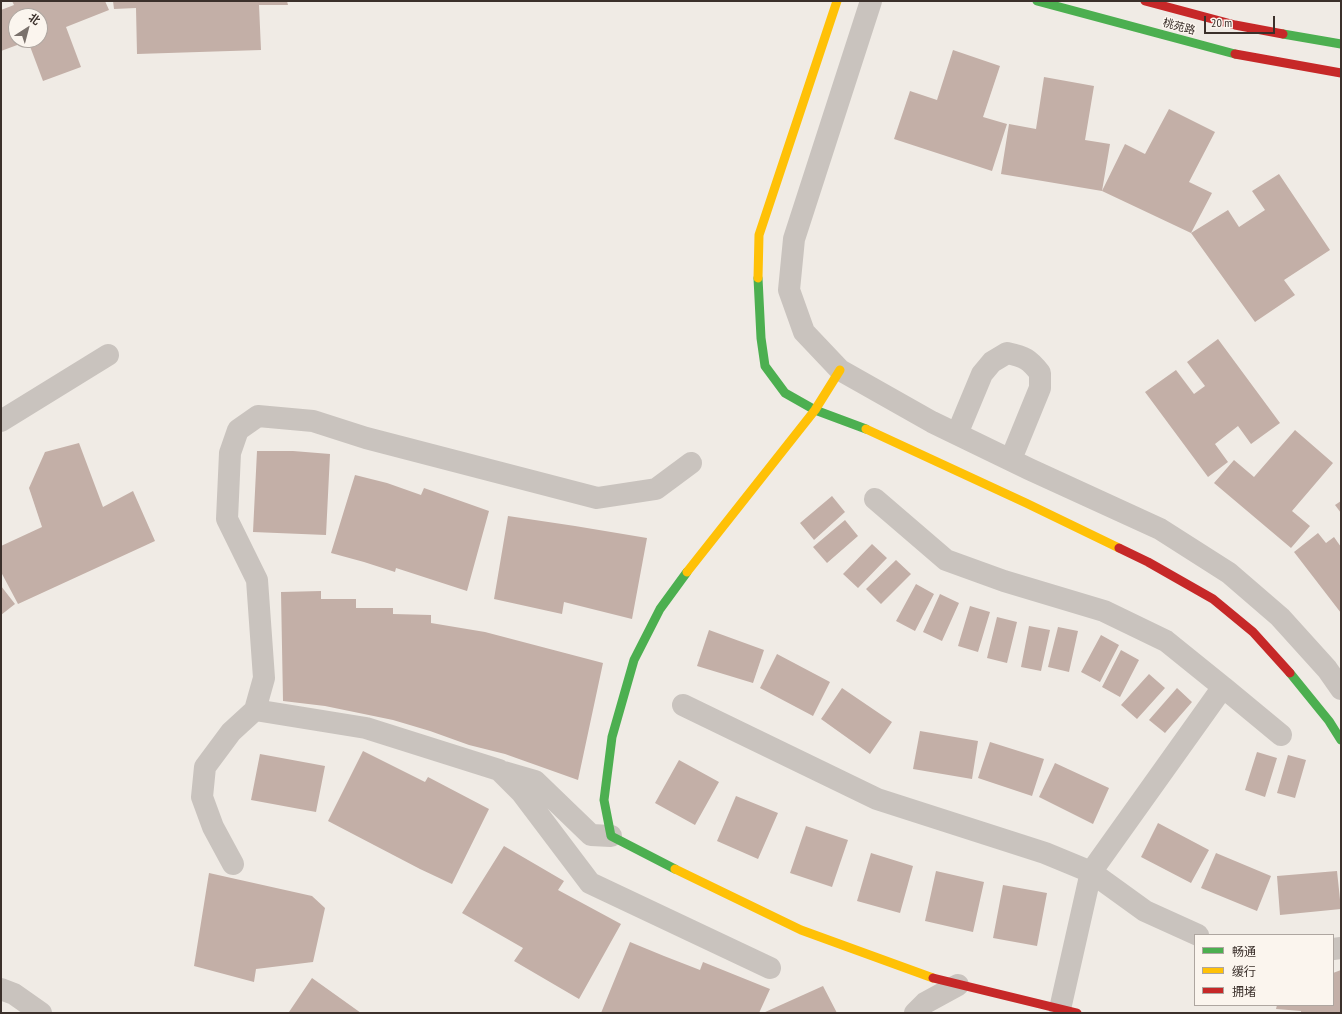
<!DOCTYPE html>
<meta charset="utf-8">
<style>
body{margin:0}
#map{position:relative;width:1342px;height:1014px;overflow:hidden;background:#f0ebe5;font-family:"PT Sans Narrow","Noto Sans SC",sans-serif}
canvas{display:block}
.frame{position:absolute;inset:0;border:2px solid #3b302b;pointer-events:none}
.legend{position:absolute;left:1194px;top:934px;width:140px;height:72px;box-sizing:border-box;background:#fbf5ee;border:1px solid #aea6a0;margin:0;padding:5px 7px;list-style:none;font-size:12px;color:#3b302b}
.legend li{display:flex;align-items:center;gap:8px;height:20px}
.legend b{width:20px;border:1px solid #aea6a0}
.north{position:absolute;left:8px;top:8px;width:40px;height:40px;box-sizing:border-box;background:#fbf5ee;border:1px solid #aea6a0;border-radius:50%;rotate:36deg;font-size:11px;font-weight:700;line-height:16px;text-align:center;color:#3b302b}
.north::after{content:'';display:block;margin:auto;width:14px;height:18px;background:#7a716c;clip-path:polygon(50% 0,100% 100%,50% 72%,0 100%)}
.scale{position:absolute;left:1204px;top:16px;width:71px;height:18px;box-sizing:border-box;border:2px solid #3b302b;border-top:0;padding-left:5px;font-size:12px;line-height:14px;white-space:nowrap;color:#3b302b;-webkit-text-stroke:3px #fbf5ee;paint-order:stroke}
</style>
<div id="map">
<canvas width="1342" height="1014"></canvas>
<div class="frame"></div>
<ul class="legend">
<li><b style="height:5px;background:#4caf50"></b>畅通</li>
<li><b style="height:5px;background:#ffc107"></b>缓行</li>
<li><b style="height:5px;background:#c62828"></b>拥堵</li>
</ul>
<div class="north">北</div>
<div class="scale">20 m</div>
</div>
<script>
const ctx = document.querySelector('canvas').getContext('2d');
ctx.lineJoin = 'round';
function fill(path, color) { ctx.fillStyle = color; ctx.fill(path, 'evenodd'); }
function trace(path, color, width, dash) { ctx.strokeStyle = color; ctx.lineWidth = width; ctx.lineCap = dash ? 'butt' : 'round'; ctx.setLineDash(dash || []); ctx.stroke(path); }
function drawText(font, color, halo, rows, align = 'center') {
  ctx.font = font + ' "PT Sans Narrow","Noto Sans SC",sans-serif'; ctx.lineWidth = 3; ctx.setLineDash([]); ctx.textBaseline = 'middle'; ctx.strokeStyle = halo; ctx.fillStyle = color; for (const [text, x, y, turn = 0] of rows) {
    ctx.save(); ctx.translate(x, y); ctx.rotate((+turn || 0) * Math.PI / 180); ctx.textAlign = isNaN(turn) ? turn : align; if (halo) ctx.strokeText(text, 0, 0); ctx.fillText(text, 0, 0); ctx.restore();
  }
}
const building = new Path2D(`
 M12,1H105L109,10L66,27L81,67L43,81L28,41L1,51V10L14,5ZM16,16H40V40H16Z
 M113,1H287L288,5H259L261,50L137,54L136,8L114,9Z
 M953,50L1000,66L983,117L1007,124L992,171L894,139L910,91L937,100Z
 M1044,77L1094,86L1085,140L1110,144L1102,191L1001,174L1009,124L1036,129Z
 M1169,109L1215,132L1189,182L1212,193L1191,233L1102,191L1125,144L1145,154Z
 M1279,174L1330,250L1284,280L1295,295L1255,322L1191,233L1228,210L1239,227L1265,210L1252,191Z
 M1218,339L1280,423L1251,444L1238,426L1215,444L1228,462L1208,477L1145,392L1176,370L1194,394L1205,386L1187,362Z
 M1295,430L1333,463L1292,511L1310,526L1291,548L1214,483L1234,460L1254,477Z
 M79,443L103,507L133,491L155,541L18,604L1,572V546L42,527L29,488L45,452Z
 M257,451H293L330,454L326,535L253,532Z
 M355,475L387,483L421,495L424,488L489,511L467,591L396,568L395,572L364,562L331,553Z
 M832,496L845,512L814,540L800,523Z
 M1341,501V513L1335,505Z
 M508,516L575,526L647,538L632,619L564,602L562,614L494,599Z
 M845,520L858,536L827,563L813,547Z
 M1318,533L1326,543L1334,537L1341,547V613L1294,552Z
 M872,544L887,558L858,588L843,574Z
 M896,560L911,574L881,604L866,589Z
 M916,584L934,594L915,631L896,621Z
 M1,586L15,604L1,615Z
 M321,591V599H356V608H393V614L431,615V623L485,632L603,663L578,780L505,754L469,745L430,731L393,720L325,706L283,701L281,592Z
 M940,594L959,603L942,641L923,632Z
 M970,606L990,612L978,652L958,646Z
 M997,617L1017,622L1007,663L987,658Z
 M1029,626L1050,630L1041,671L1021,667Z
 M1058,627L1078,631L1069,672L1048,667Z
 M709,630L764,650L753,683L697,666Z
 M1101,635L1119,645L1100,682L1081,672Z
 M1121,650L1139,660L1120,697L1102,687Z
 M777,654L830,682L813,716L760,688Z
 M1149,674L1165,688L1137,719L1121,705Z
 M842,688L892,722L870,754L821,719Z
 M1177,688L1192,702L1165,733L1149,720Z
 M920,731L978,741L972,779L913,769Z
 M990,742L1044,759L1032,796L978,778Z
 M363,751L425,782L428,777L489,809L452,884L420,869L328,821Z
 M1257,752L1277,758L1265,797L1245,790Z
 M260,754L325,766L316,812L251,800Z
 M1288,755L1306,760L1295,798L1277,793Z
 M679,760L719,782L695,825L655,803Z
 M1055,763L1109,788L1093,824L1039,797Z
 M736,796L778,813L758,859L717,841Z
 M1158,823L1209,850L1191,883L1141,857Z
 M806,826L848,840L832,887L790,873Z
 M504,846L564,881L558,890L621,924L579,999L514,961L523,948L462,913Z
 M871,853L913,866L900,913L857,901Z
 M1216,853L1271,876L1257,911L1201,888Z
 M936,871L984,882L973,932L925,921Z
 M1337,871L1341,909L1280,915L1277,876Z
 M209,873L312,896L325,908L313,962L256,969L254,982L194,966Z
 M1003,885L1047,893L1037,946L993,938Z
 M630,942L664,956L700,970L703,962L770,989L759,1013H601Z
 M1341,970V1013H1301V1011L1276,1009L1277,1005H1333V973Z
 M312,978L361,1013L289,1012Z
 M823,986L837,1013H763Z`);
const street = new Path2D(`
 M871,1L794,239L789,290L804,332L840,370L932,422L1029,469L1160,529L1229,573L1280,617L1327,669L1341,689
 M1,421L108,355
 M957,434L982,374L992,362L1007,353C1025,357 1029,359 1040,373V388L1011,459
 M875,499L946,560L1004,581L1104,611L1166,641L1223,687L1091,872L1060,1009
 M1223,687L1281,735
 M683,705L877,799L1045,853L1091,872L1145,911L1198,935
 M255,710L366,728L499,770L522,793L590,883L770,968
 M504,772L535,781L591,835L611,836
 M233,864L213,827L202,797L205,767L231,732L255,710L264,678L257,580L227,519L230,453L238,430L258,416L313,421L366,438L597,498L656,489L691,463
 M1333,949L1341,948
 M1,989L14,994L41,1013
 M915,1013L925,1003L958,985`);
const fast = new Path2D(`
 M1037,1L1235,54
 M1283,34L1341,44
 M758,278L761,338L765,366L785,393L815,410L866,429
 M1290,673L1329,721L1341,740
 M675,869L611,836L604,800L612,737L634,660L660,609L687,572`);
const slow = new Path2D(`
 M758,278L759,235L837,1
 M866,429L1026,503L1119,548
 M687,572L815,410L840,370
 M675,869L801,930L933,978`);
const jam = new Path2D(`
 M1145,1L1235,25L1283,34
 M1235,54L1341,73
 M1119,548L1148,562L1213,599L1253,632L1290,673
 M933,978L1077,1013`);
const streetNames = [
 ["桃苑路",1179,27,15]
];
fill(building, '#c3afa7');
trace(street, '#c9c3be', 22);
trace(fast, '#4caf50', 9);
trace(slow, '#ffc107', 9);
trace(jam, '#c62828', 9);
drawText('11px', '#3b302b', '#fbf5ee', streetNames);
</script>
